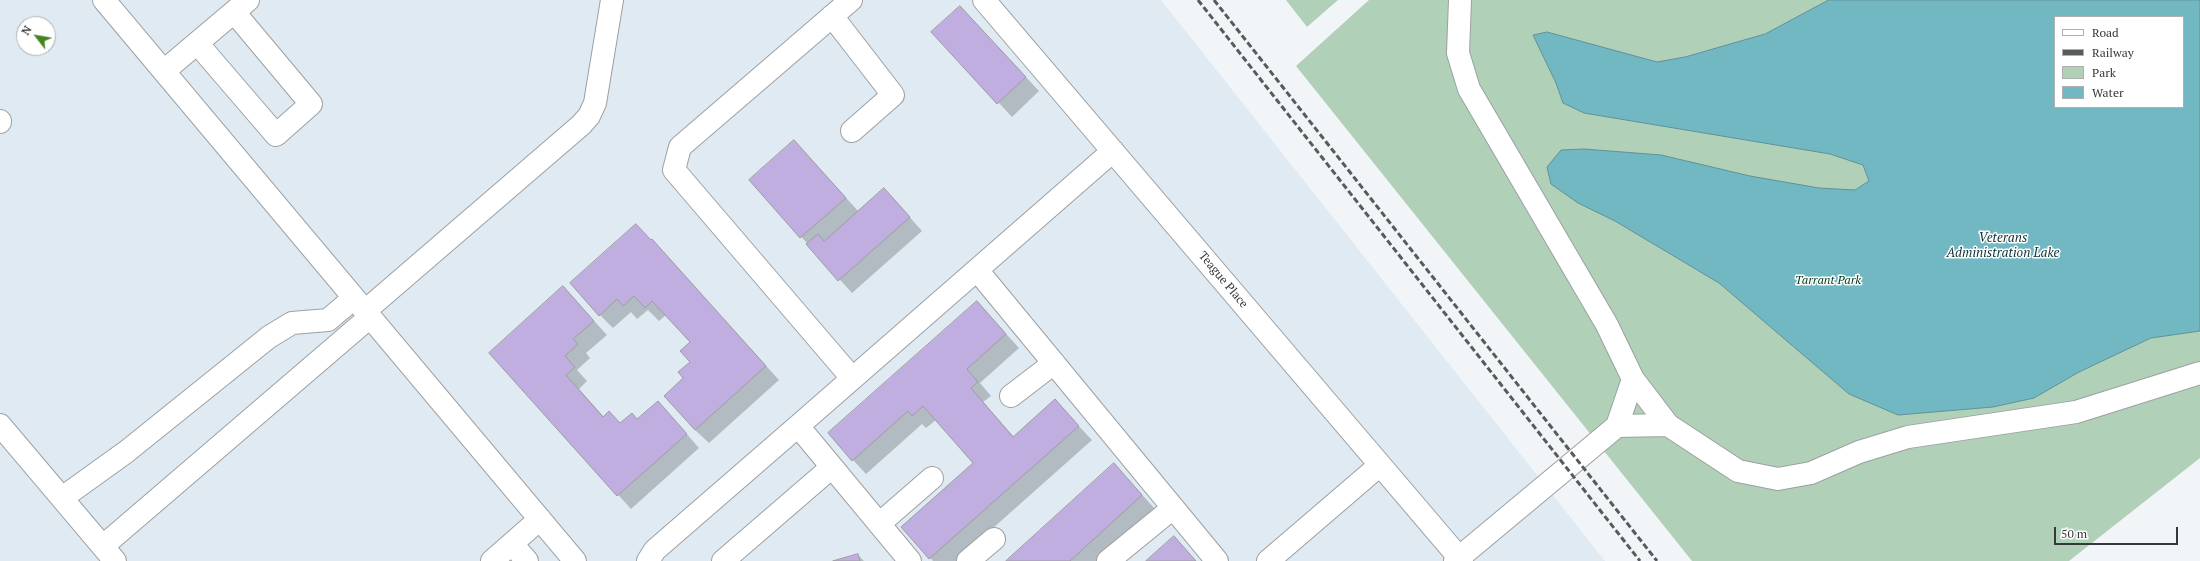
<!DOCTYPE html>
<style>
body{margin:0}
#map{position:relative;width:2200px;height:561px;overflow:hidden;background:#f1f5f8;font-family:"PT Serif",serif}
canvas{display:block}
.legend{position:absolute;left:2054px;top:16px;width:130px;height:92px;box-sizing:border-box;background:#fff;border:1px solid #afafb0;margin:0;padding:5px 7px;list-style:none;font-size:12px;color:#363839}
.legend li{display:flex;align-items:center;gap:8px;height:20px}
.legend b{width:20px;border:1px solid #afafb0}
.north{position:absolute;left:16px;top:16px;width:40px;height:40px;box-sizing:border-box;background:#fff;border:1px solid #afafb0;border-radius:50%;rotate:301deg;font-size:11px;font-weight:700;line-height:16px;text-align:center;color:#363839}
.north::after{content:'';display:block;margin:auto;width:14px;height:18px;background:#488320;clip-path:polygon(50% 0,100% 100%,50% 72%,0 100%)}
.scale{position:absolute;left:2054px;top:527px;width:124px;height:18px;box-sizing:border-box;border:2px solid #363839;border-top:0;padding-left:5px;font-size:12px;line-height:14px;white-space:nowrap;color:#363839;-webkit-text-stroke:3px #fff;paint-order:stroke}
</style>
<div id="map">
<canvas width="2200" height="561"></canvas>
<ul class="legend">
<li><b style="height:5px;background:#fff"></b>Road</li>
<li><b style="height:5px;background:#585b5c"></b>Railway</li>
<li><b style="height:11px;background:#b1d0b8"></b>Park</li>
<li><b style="height:11px;background:#72b8c2"></b>Water</li>
</ul>
<div class="north">N</div>
<div class="scale">50 m</div>
</div>
<script>
const ctx = document.querySelector('canvas').getContext('2d');
ctx.lineJoin = 'round';
function fill(path, color) { ctx.fillStyle = color; ctx.fill(path, 'evenodd'); }
function trace(path, color, width, dash) { ctx.strokeStyle = color; ctx.lineWidth = width; ctx.lineCap = dash ? 'butt' : 'round'; ctx.setLineDash(dash || []); ctx.stroke(path); }
function drawText(font, color, halo, rows, align = 'center') {
  ctx.font = font + ' "PT Serif",serif'; ctx.lineWidth = 3; ctx.setLineDash([]); ctx.textBaseline = 'middle'; ctx.strokeStyle = halo; ctx.fillStyle = color; for (const [text, x, y, turn = 0] of rows) {
    ctx.save(); ctx.translate(x, y); ctx.rotate((+turn || 0) * Math.PI / 180); ctx.textAlign = isNaN(turn) ? turn : align; if (halo) ctx.strokeText(text, 0, 0); ctx.fillText(text, 0, 0); ctx.restore();
  }
}
const built = new Path2D(`
 M0,0H1161L1605,561H0ZM24,24H48V48H24Z`);
const green = new Path2D(`
 M1286,0H1338L1307,27Z
 M1369,0H2200V458L2069,561H1692L1296,66ZM2055,17H2183V107H2055Z`);
const water = new Path2D(`
 M1829,0H2200V331L2151,338L2079,372L2034,398L1993,407L1898,415L1849,394L1719,283L1615,221L1578,203L1551,184L1547,167L1561,150L1584,149L1661,155L1750,176L1819,188L1855,190L1869,181L1863,165L1830,154L1584,113L1563,103L1556,83L1533,35L1547,32L1657,62L1685,57L1765,34ZM2055,17H2183V107H2055Z`);
const shadow = new Path2D(`
 M960,7L1039,91L1012,117L933,32Z
 M794,141L859,212L897,203L922,231L852,293L750,180Z
 M652,240L779,380L709,443L695,430L685,378L691,362V343L666,315L659,321L648,310L637,319L631,312L613,328L600,315Z
 M563,287L607,335L586,353L590,358L577,370L587,381L579,389L604,417L621,424L671,416L699,448L631,509L490,353Z
 M977,302L1019,348L980,383L991,396L983,402L1014,437L1055,401L1092,440L956,561H933L902,527L975,463L936,420L926,428L922,424L866,474L853,460Z
 M1127,478L1155,509L1098,561H1008Z
 M858,555L864,561H837Z`);
const building = new Path2D(`
 M960,6L1026,77L997,104L931,32Z
 M794,140L846,198L800,238L749,180Z
 M884,188L910,217L838,281L806,244L818,234L824,241Z
 M636,224L651,240L652,239L766,366L695,430L664,396L683,378L678,372L690,362L680,351L690,342L652,301L645,308L634,296L623,306L617,299L599,316L570,283Z
 M563,286L594,321L573,339L578,344L565,356L575,367L566,375L603,417L609,411L620,423L632,413L637,419L658,401L687,434L617,496L489,353Z
 M977,301L1006,334L967,369L978,382L971,388L1013,437L1055,399L1079,426L929,559L901,527L973,463L923,406L912,416L908,411L852,461L828,433Z
 M1114,463L1142,495L1070,561H1006Z
 M1174,536L1196,561H1146Z
 M858,554L860,561H833Z`);
const minor = new Path2D(`
 M104,0L575,561
 M851,0L680,147L674,170L852,378
 M984,0L1462,561
 M832,16L893,95L852,131
 M197,43L276,135L311,104L234,12
 M164,71L248,0
 M0,121V122
 M977,270L1217,561
 M365,311L581,125L589,116L595,103L612,0
 M1633,379L1668,425
 M1011,396L1054,363
 M0,425L115,561
 M1617,426L1668,425L1738,471L1778,479L1811,473L1859,452L1908,437L2076,412L2200,373
 M62,498L126,452L269,337L292,323L328,320L354,298
 M879,524L932,478
 M512,544L527,561
 M103,546L370,317
 M492,561L540,519
 M648,561L655,550L798,426
 M723,561L832,467
 M910,561L798,426L1113,151
 M968,561L994,539
 M1108,561L1173,508
 M1268,561L1380,465
 M1455,561L1617,426L1633,379L1607,325L1469,89L1458,53L1460,0`);
const rail = new Path2D(`
 M1198,0L1640,561
 M1214,0L1657,561`);
const streetNames = [
 ["Teague Place",1223,280,50]
];
const parkNames = [
 ["Tarrant Park",1828,281]
];
const waterNames = [
 ["Veterans",2003,238],
 ["Administration Lake",2003,253]
];
fill(built, '#e0eaf3');
fill(green, '#b1d0b8');
fill(water, '#72b8c2');
trace(water, '#609299', 1);
fill(shadow, '#0003');
fill(building, '#bfaedf');
trace(building, '#9e9da1', 1);
trace(minor, '#9ca0a3', 24);
trace(minor, '#fff', 22);
trace(rail, '#585b5c', 3, [6, 3]);
drawText('12px', '#363839', '#fff', streetNames);
drawText('italic 12px', '#003817', '#fff', parkNames);
drawText('italic 13px', '#0f3237', '#fff', waterNames);
</script>
